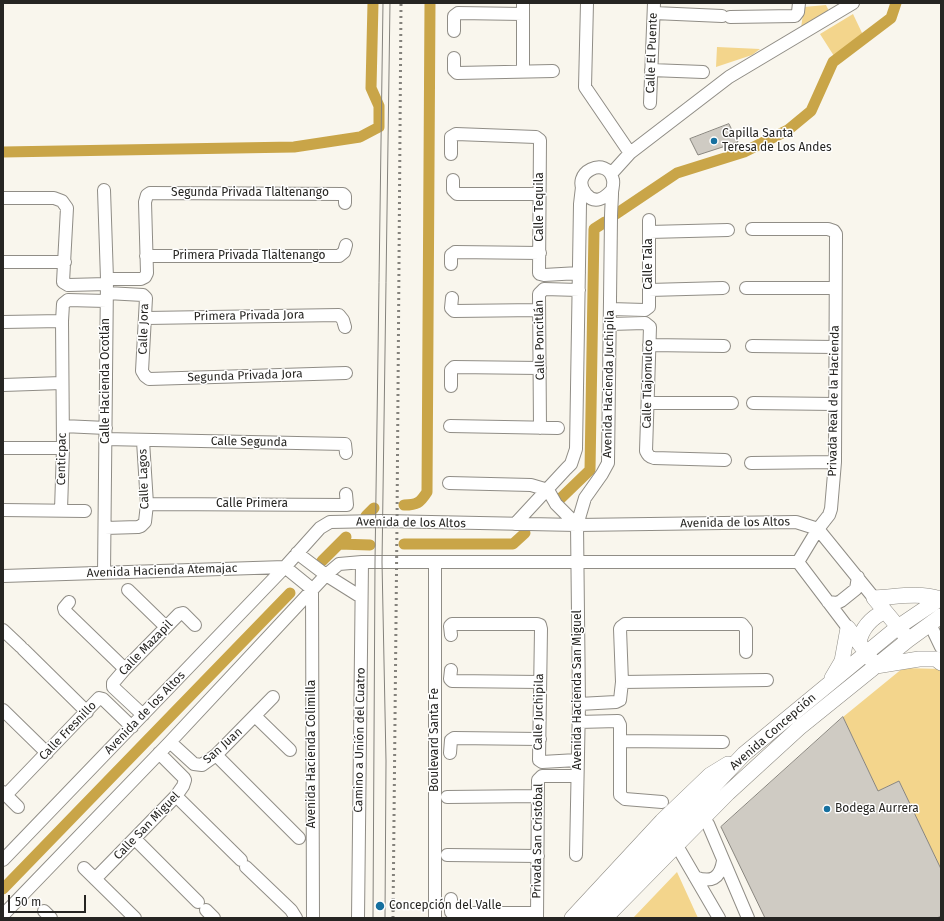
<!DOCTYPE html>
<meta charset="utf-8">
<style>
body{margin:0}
#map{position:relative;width:944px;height:921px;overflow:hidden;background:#f9f6ed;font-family:"Fira Sans",sans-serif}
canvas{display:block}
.frame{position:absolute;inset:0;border:4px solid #262522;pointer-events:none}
.scale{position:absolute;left:8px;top:895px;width:78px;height:18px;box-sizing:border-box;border:2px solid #262522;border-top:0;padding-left:5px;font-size:12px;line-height:14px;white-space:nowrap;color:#262522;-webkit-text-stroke:3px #fff;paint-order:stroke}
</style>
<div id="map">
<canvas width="944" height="921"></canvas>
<div class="frame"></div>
<div class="scale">50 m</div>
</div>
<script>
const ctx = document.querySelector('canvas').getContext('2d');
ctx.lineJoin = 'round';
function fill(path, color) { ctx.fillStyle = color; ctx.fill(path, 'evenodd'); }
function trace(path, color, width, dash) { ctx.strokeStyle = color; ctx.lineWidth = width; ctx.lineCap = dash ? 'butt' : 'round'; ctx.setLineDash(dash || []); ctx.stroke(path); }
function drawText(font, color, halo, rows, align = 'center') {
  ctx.font = font + ' "Fira Sans",sans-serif'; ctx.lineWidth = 3; ctx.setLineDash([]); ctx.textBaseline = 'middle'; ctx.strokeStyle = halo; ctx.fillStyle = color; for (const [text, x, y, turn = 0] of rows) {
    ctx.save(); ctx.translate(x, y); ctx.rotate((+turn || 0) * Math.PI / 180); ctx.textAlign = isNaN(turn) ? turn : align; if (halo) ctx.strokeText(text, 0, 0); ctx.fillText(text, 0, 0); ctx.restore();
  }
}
const green = new Path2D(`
 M826,5L829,11L801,28L804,7Z
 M853,14L863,35L834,56L820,34Z
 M717,47L760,49L752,55L716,67Z
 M903,668L941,669V869L899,781L878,791L843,717Z
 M677,872L698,918H633Z`);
const canal = new Path2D(`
 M3,152L294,147L360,137L379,127V106L371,88L373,3
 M616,214L677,173L744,152L788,130L811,111L833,62L891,18L896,3
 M560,499L590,470L594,229L605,222
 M404,505C417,505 420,503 427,492L430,3
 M366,516L374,508
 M339,544L370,545
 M404,544H513L525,533
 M322,561L346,537
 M3,889L290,593`);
const building = new Path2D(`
 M729,124L738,142L698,155L690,139Z
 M843,717L878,791L899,781L941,869V916L937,918H765L721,827Z`);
const minor = new Path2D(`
 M523,3V71
 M587,3L585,87L630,153
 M654,13L722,16
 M730,17L795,16L798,12L799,3
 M454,31V16L458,13L523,14
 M454,58V70L457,73L553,71
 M651,70L703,72
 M650,103L654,3
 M451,154V137L456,134L536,137L540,140L539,273L540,274L544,275L579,273
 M611,174L630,153L729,77L853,3
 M453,180V190L457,194H540
 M104,190L107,279L104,573
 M3,198H54L62,201L67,208L63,282L68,285L107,284
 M752,229H828L834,231L836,234L835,462L831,509L829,515L818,529L798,562
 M649,232L728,230
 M146,256H339L344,252L346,245
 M3,262H65
 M451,264V255L455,252L540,253
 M107,279H141L145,277L147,273L145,202L147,195L150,193L343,194L345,196V203
 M746,288H835
 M649,290L723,288
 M107,293L143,295L146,298L142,371L145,376L149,379L346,373
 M452,298L451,308L454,311L539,310
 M610,309L645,310L649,307V220
 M146,318L339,315L343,320L345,327
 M3,322L62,321
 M610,324L645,323L650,327L646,451C648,455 649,457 654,458L725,460
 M649,345L724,346
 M752,346L835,347
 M3,385L62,383
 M451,386V370L454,367L540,368
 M648,403H732
 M753,403L835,404
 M63,426L106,428
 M450,426L558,428
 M540,428L539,294L544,289L579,290
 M105,439L345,444L346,453
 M3,448H63
 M751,463L835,462
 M449,483L531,485L548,490
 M548,490L556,504L577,525
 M147,504L347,505L346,494
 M3,510L85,511
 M61,510L63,448L62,321L63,304L68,300L106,301
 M515,524L566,469L571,464L576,449L580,204L582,187
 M105,528L138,527L141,526L145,522L147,504L143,441
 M297,553L326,575L361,597
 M3,576L285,567L312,589
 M312,589L313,918
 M128,590L166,627
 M69,602L64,608L65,611L125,669
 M828,602L837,603L841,601L856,589L858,577
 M930,624L941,647
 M3,630L21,647
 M451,635L450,626L452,624H537L540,625L541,629L539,760L542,762L577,760
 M23,649L87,712
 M451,670L450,679L452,681L540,682
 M622,682L767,680
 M579,704L616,702L620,700L622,682L620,629L621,627L625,624H742L746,629V652
 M3,710L47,753
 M143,715L113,687V683L125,669L179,614L183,613L195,625
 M255,716L290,750
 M578,722L618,721L620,725V795L625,799L662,802
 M621,741L723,742
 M170,742L194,764L202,765L216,755L273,697
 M450,753L451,740L454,738L540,739
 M216,755L299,838
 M3,792L18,807
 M6,795L99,698L103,699L132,727
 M176,796L241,860
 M447,797L538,796
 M708,824L748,918
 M135,839L198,902
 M680,851L719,918
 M447,855L538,856
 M576,855L579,704L577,525L585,498L602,474L608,463L611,218C611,209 612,201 612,193C612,189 614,184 613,180C608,154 568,173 586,194C595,205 605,198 612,190
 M3,860L285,567L320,528L330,522L382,521L577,525L796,522L818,529L874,598
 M246,867L291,910L296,918
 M84,868L135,918
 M695,877C711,883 720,879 723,861
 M95,879L176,796L183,786L185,780L184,778L159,753
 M451,899V912L452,913H537
 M206,910L214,918
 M44,911L51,918
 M3,915L170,742L326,575L339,564L362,562H798L848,628
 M358,918L362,562
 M435,918V562
 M537,918L538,780L542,776H577`);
const major = new Path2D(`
 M874,598C896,597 918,592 940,599
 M874,598L904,634
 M848,628L876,666L919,659H936L941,663
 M859,642C862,627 871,618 885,611
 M832,678L842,661L848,628
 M572,918L662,821L710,775L728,764
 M589,918L744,754L898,627L941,598
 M605,918L728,793L799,728L908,640L941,616`);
const tram = new Path2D(`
 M373,918L375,562L383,3
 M385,918L386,761L382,562L390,3`);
const rail = new Path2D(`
 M393,918L397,522L401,3`);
const markers = [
 [714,141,4,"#16709f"],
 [827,809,4,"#16709f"],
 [380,906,5,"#16709f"]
];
const streetNames = [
 ["Calle El Puente",652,53,-88],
 ["Segunda Privada Tlaltenango",250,193],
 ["Calle Tequila",540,207,-90],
 ["Primera Privada Tlaltenango",249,256],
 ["Calle Tala",649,264,-90],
 ["Primera Privada Jora",249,316,-1],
 ["Calle Jora",144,329,-88],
 ["Calle Poncitlán",540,340,-91],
 ["Segunda Privada Jora",245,376,-2],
 ["Calle Hacienda Ocotlán",106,381,-90],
 ["Avenida Hacienda Juchipila",609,384,-89],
 ["Calle Tlajomulco",648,384,-89],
 ["Privada Real de la Hacienda",834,401,-89],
 ["Calle Segunda",249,442,1],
 ["Centicpac",62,459,-89],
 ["Calle Lagos",144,479,-92],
 ["Calle Primera",252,504],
 ["Avenida de los Altos",411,523,1],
 ["Avenida de los Altos",735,523,-1],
 ["Avenida Hacienda Atemajac",162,571,-2],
 ["Calle Mazapil",146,648,-46],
 ["Avenida Hacienda San Miguel",578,690,-90],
 ["Calle Juchipila",539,712,-89],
 ["Avenida de los Altos",145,713,-46],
 ["Calle Fresnillo",68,731,-46],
 ["Avenida Concepción",773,732,-41],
 ["Camino a Unión del Cuatro",360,740,-89],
 ["Boulevard Santa Fe",435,740,-90],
 ["San Juan",223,746,-42],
 ["Avenida Hacienda Colimilla",312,754,-90],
 ["Calle San Miguel",147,826,-46],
 ["Privada San Cristóbal",538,841,-89]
];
const poiNames = [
 ["Capilla Santa",722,134],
 ["Teresa de Los Andes",722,148],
 ["Bodega Aurrera",835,809],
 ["Concepción del Valle",389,906]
];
fill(green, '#f3d58c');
trace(canal, '#c9a548', 11);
fill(building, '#cfcbc3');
trace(building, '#88857e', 1);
trace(minor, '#908d86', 14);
trace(major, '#908d86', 16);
trace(minor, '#fff', 12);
trace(major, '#fff', 15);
trace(tram, '#84827c', 1);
trace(rail, '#84827c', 3, [2, 4]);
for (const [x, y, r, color] of markers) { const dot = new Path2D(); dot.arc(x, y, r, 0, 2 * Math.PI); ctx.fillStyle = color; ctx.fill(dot); trace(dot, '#fff', 1.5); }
drawText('12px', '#262522', '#fff', streetNames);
drawText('12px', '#262522', '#fff', poiNames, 'left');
</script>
